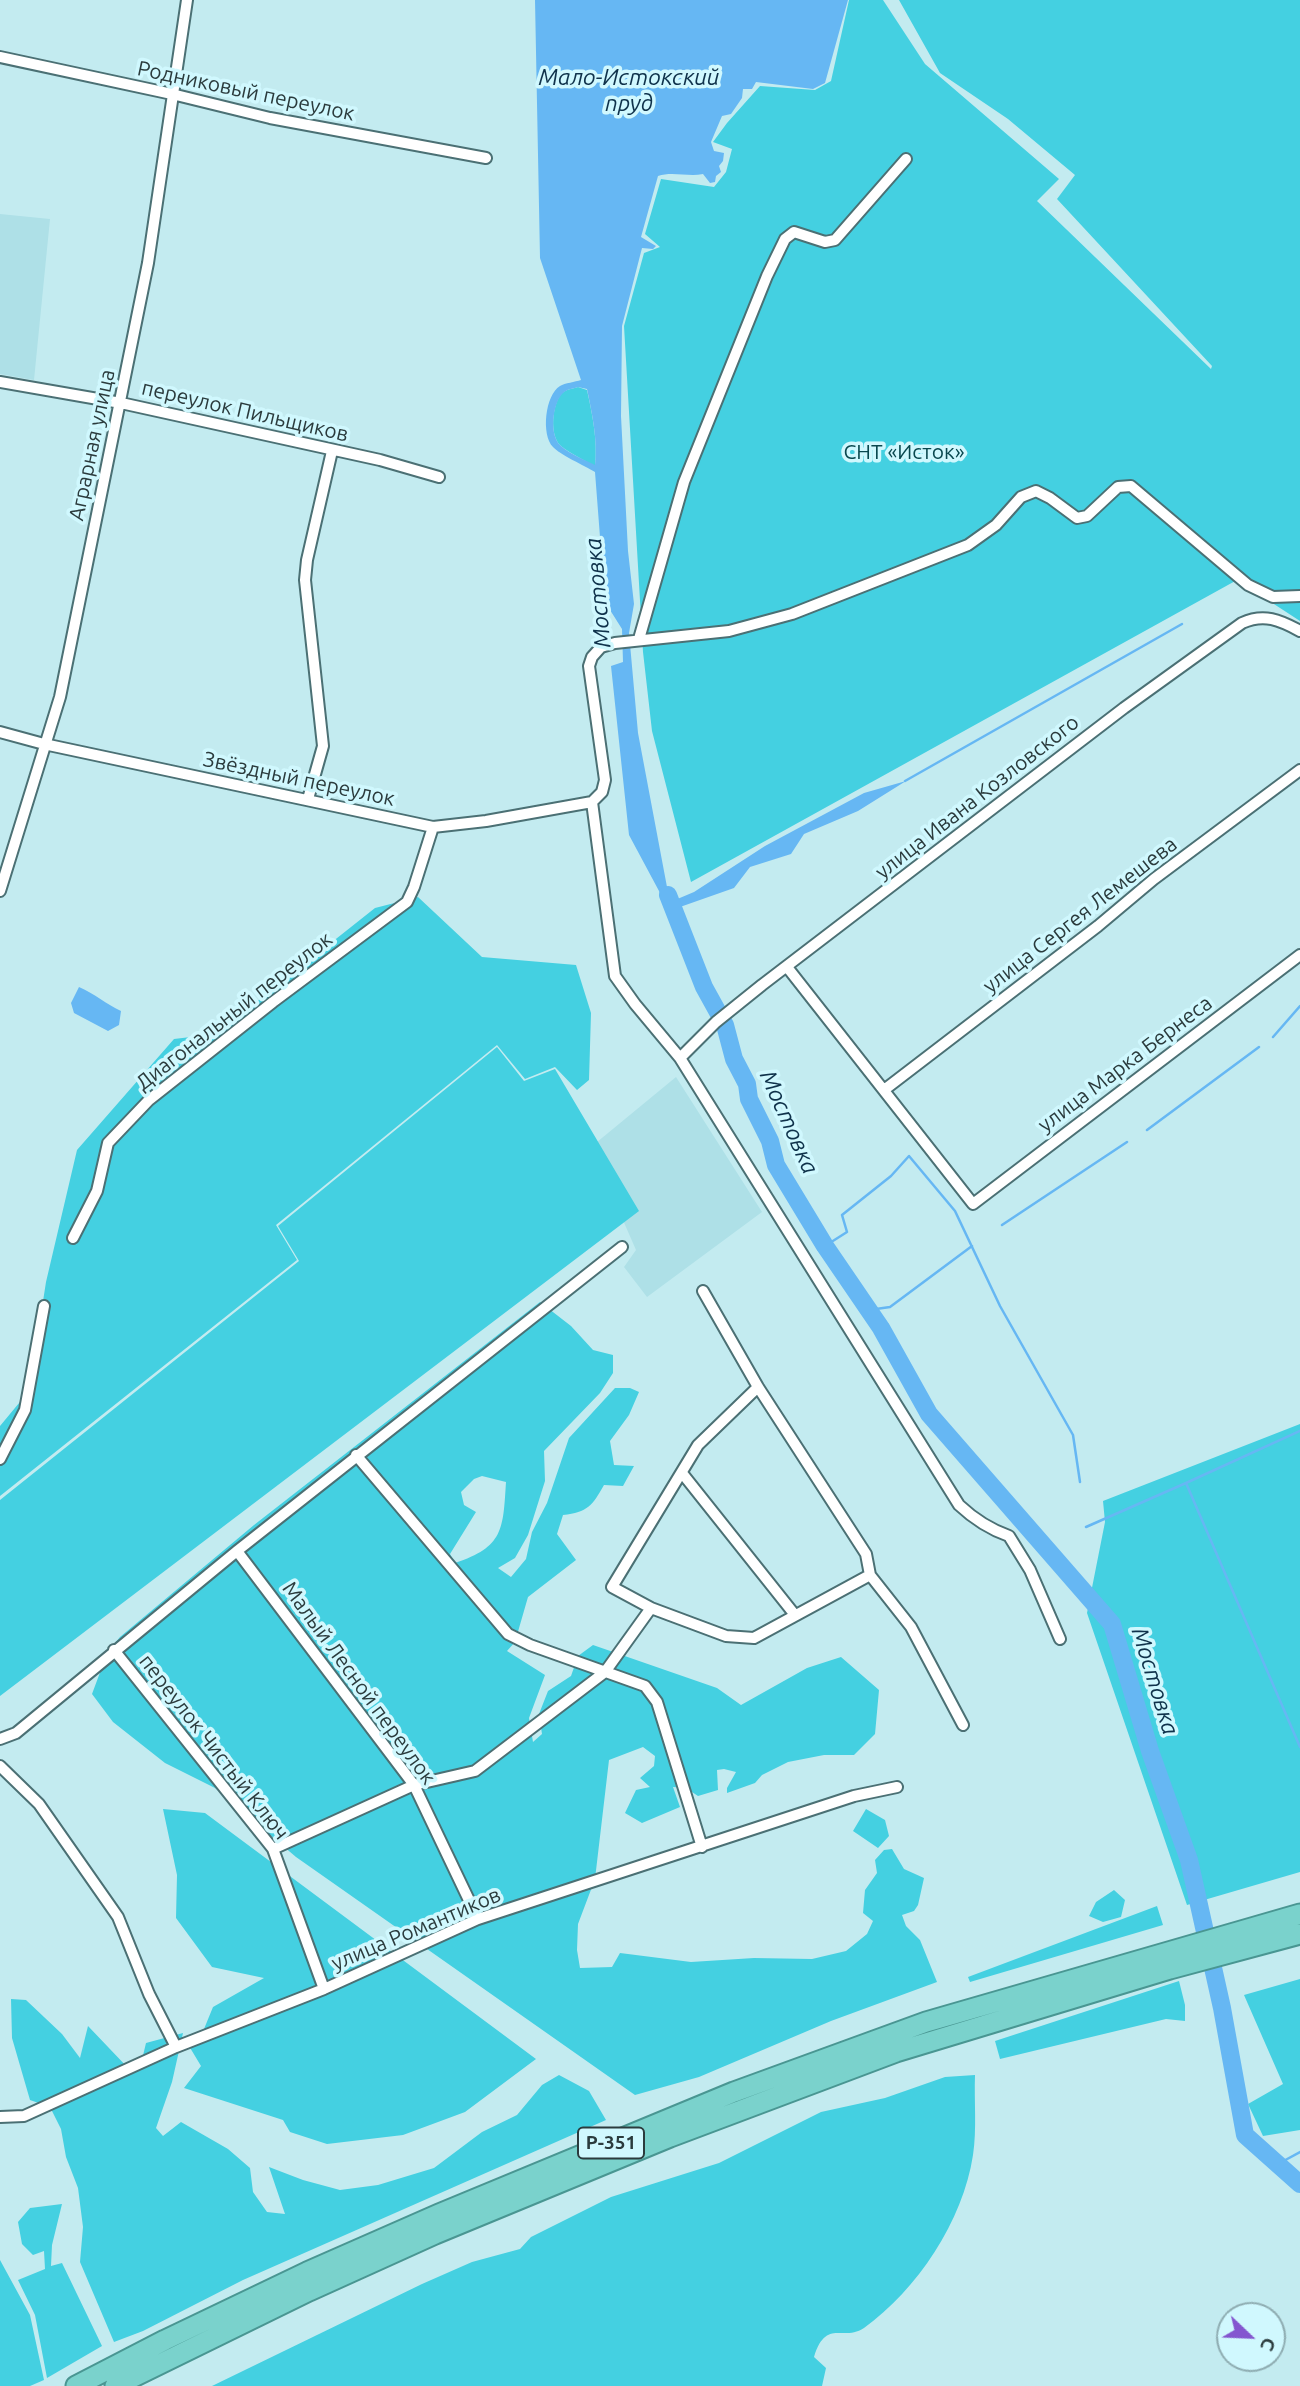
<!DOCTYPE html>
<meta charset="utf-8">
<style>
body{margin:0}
#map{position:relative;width:1300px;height:2386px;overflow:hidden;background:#c3ebf0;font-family:Ubuntu,sans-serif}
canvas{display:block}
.north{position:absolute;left:1216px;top:2302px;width:70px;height:70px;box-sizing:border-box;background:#d0f8fe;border:2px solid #8eacb1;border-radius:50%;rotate:113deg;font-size:19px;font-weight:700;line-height:28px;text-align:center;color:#2b3b3d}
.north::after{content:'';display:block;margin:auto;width:24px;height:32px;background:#8456cf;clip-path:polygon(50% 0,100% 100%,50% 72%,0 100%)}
</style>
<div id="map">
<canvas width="1300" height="2386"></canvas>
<div class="north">С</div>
</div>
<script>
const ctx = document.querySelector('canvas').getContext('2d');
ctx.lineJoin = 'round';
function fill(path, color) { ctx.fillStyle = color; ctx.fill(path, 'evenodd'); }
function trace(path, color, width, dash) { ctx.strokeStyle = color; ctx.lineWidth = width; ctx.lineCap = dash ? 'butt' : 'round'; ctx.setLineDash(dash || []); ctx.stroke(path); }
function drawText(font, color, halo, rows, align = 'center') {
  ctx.font = font + ' Ubuntu,sans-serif'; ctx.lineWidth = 7; ctx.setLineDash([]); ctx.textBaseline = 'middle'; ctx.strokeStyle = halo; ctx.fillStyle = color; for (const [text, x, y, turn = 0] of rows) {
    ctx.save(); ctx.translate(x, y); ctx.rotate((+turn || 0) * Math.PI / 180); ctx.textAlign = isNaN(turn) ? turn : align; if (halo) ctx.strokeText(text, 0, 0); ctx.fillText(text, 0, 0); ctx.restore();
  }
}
const built = new Path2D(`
 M0,214L50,219L34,380L0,374Z
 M676,1077L762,1212L647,1297L624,1267L636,1250L591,1147Z`);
const green = new Path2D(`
 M849,0H883L925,64L1059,179L1037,201L1211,369L1212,366L1057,199L1075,175L1008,119L940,73L899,0H1300V621L1237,580L691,882L652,731L643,652L624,326L644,253L660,247L645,234L661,179L714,187L726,172L732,149L713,142L727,123L760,86L815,90L831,81Z
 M578,387L587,390C592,413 598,441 595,466C584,460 571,454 561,446C549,436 552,404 562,393C567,389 572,389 578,387Z
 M418,897L482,957L576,965L591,1013L589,1080L577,1090L555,1067L525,1079L497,1045L276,1225L297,1260L0,1496V1426L29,1391L46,1282L77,1150L174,1039L216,1034L375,908Z
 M497,1047L524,1081L555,1069L639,1211L0,1696V1500L299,1261L278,1226Z
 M540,1302L571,1326L593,1350L613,1355V1373L600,1393L544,1451L545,1481L528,1535L515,1558L498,1568L511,1577L526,1559L532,1532L547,1503L569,1438L615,1388H630L639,1392L629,1415L610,1441L614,1465L634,1466L623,1486L604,1485C592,1506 588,1512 563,1515L557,1534L576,1560L528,1597L515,1642L507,1651L545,1675L529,1718L533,1742L542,1734L539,1714L548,1691L571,1676L578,1656L593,1645L717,1688L741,1705L807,1668L841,1657L879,1690L875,1734L854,1755H824L788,1762L762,1775L755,1783L727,1793V1788L736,1772L724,1769L717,1770L718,1790L698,1796L686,1788L673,1787L680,1807L642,1823L625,1813L636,1790L650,1787L640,1778L654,1766L655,1756L643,1747L609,1760L595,1879L578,1924L577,1950L580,1968L612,1967L620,1953L691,1962L754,1958L812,1959L846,1951L867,1934L873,1921L863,1913L865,1890L877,1873L875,1860L884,1850L892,1849L904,1869L924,1878L918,1905L914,1911L902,1915L906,1926L920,1940L937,1982L831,2021L699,2077L635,2095L296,1857L215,1788L165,1763L113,1722L92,1694L108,1651L120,1637L254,1525ZM482,1476L506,1482C503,1529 504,1547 455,1563L450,1554L476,1512L464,1505L461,1492L474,1479Z
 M1300,1424V1872L1187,1905L1087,1613L1105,1522L1103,1501Z
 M163,1809L205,1813L536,2059L465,2112L403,2135L327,2144L290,2132L283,2120L184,2088L201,2066L189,2046L204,2029L213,2007L264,1978L212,1967L176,1918L177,1875Z
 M866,1809L885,1820L889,1836L878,1848L853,1831Z
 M1114,1890L1125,1900L1121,1917L1103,1922L1089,1916L1096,1902Z
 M1157,1906L1163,1925L970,1982L968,1977Z
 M1300,1979V2130L1263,2136L1248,2104L1283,2084L1244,1995Z
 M1179,1981L1185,2005V2021L1166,2019L1000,2059L995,2041Z
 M11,1999L26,2000L62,2034L80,2058L88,2026L129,2069L140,2068L146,2043L183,2033L172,2082L156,2128L163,2136L181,2122L228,2149L250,2168L253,2192L267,2212L285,2214L269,2167L303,2180L340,2190L378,2185L434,2168L482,2132L517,2115L542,2085L559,2075L589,2091L606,2120L243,2280L143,2331L114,2342L80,2262L83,2227L78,2188L66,2157L61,2129L50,2107L30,2100L12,2038Z
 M975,2075C974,2101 977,2129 973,2155C963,2221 917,2290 864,2328C843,2342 826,2318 814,2357L826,2368L822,2386H212L422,2284L472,2262L520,2249L531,2237L611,2197L719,2163L821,2112L885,2098L945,2077Z
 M62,2204L52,2245L51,2266L62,2263L102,2346L47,2378L35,2315L18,2280L45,2269L44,2251L33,2255L22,2244L18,2222L30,2208Z
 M0,2260L30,2315L44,2380L30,2386H0Z`);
const water = new Path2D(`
 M535,0H848L825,83L813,89L756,82L752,89H743L742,98L731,114L722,116L711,142L714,151L724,153L723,161L719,166L721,172L716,176L715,182L710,183L703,174C688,177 672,171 658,176L641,237L656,246L653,249L642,248L622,326L621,416L628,551L634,604L629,633L638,733L667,887L675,900L694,892L765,846L864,793L906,781L858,811L804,834L791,854L750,867L734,888L680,907L676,915L664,908L659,891L629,835L611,666L623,662L622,629L605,602L595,472C585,466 559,454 553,447C541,435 545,395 560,386C565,383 575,382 581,380L540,258ZM578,387L587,389C592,413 598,441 595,465C585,460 570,454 561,446C549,436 552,404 563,393C567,389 572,389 578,387Z
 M79,987C95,994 106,1004 121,1011L119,1025L108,1031L74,1013L71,1003Z`);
const stream = new Path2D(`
 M905,781L1182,624
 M1273,1037L1300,1006
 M1147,1130L1259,1047
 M1002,1225L1127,1142
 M825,1246L847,1232L842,1215L891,1176L909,1156L955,1211L1000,1306L1073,1435L1080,1482
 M869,1310L890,1307L972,1246
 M1186,1483L1300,1431
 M1086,1527L1186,1483L1300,1747
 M1278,2164L1300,2152`);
const river = new Path2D(`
 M668,895L704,987L725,1025L734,1059L747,1084L749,1099L770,1141L776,1165L825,1246L881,1328L929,1414L1112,1624L1150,1751L1189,1860L1222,2008L1245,2135L1300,2184`);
const minor = new Path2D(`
 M0,57L172,94L270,118L486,158
 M0,382L121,403L380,460L439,477
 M639,639L684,482L767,276L785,239L794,232L825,242L835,240L906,159
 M0,732L44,744L433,827L486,821L592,802
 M308,799L323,746L305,580L307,560L332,451
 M592,802L615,976L635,1004L680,1058L959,1505C975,1520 989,1529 1009,1536L1030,1570L1060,1639
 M592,802L602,792L605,780L589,666L592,657L601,647L615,643L729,631L792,614L968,545L996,525L1021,497L1036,491L1050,498L1077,518L1087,516L1118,487L1131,486L1248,585L1273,597L1300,596
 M0,891L60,697L148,263L187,0
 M787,967L973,1204L1300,955
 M680,1058L716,1022L762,985L1124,708L1242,623C1264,613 1280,620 1300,631
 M884,1090L1098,926L1154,879L1300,770
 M73,1238L97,1191L108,1143L149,1100L273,1002L407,902L414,887L433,827
 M703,1291L758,1387L866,1554L870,1575L911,1627L963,1725
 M758,1387L698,1445L612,1587L651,1608L726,1636L754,1638L870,1575
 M356,1455L508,1634L530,1645L645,1686L657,1702L702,1847
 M0,1459L25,1410L44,1306
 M682,1473L795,1615
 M237,1551L414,1785L478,1919
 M114,1650L273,1849L324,1989
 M0,1739L16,1733L237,1551L622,1247
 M0,1766L39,1804L118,1917L149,1994L176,2047
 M273,1849L414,1785L475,1771L605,1672L651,1608
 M0,2117L24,2116L176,2047L324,1989L478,1919L854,1796L897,1787`);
const trunk = new Path2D(`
 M76,2386L165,2340L307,2272L439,2214L734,2092L926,2022L1300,1914
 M115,2386L309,2291L435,2234L670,2137L896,2052L1170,1969L1300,1934`);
const shields = [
 [611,2143,66]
];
const shieldNames = [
 ["Р-351",611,2143]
];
const streetNames = [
 ["Родниковый переулок",246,91,12],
 ["переулок Пильщиков",245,411,13],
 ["Аграрная улица",92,445,-78],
 ["Звёздный переулок",299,779,12],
 ["улица Ивана Козловского",977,797,-38],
 ["улица Сергея Лемешева",1080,915,-38],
 ["Диагональный переулок",234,1011,-38],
 ["улица Марка Бернеса",1125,1064,-37],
 ["Малый Лесной переулок",359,1683,54],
 ["переулок Чистый Ключ",214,1747,52],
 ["улица Романтиков",416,1929,-23]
];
const parkNames = [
 ["СНТ «Исток»",904,452]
];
const waterNames = [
 ["Мало-Истокский",629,77],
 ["пруд",629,103],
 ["Мостовка",598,593,-95],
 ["Мостовка",789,1122,66],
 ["Мостовка",1155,1681,73]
];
fill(built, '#aee0e7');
fill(green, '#44d0e1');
fill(water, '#66b7f3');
trace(stream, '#66b7f3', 2.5);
trace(river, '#66b7f3', 18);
trace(minor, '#4b7074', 14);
trace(trunk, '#499692', 23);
trace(minor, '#fff', 10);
trace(trunk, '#7ad2cc', 19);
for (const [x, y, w] of shields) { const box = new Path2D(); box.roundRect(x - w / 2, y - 15.5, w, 31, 5); ctx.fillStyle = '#d0f8fe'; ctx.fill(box); trace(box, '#2b3b3d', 2); }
drawText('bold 19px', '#2b3b3d', null, shieldNames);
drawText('21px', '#2b3b3d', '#d0f8fe', streetNames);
drawText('21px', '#09484f', '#d0f8fe', parkNames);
drawText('italic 23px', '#0f324b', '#d0f8fe', waterNames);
</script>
